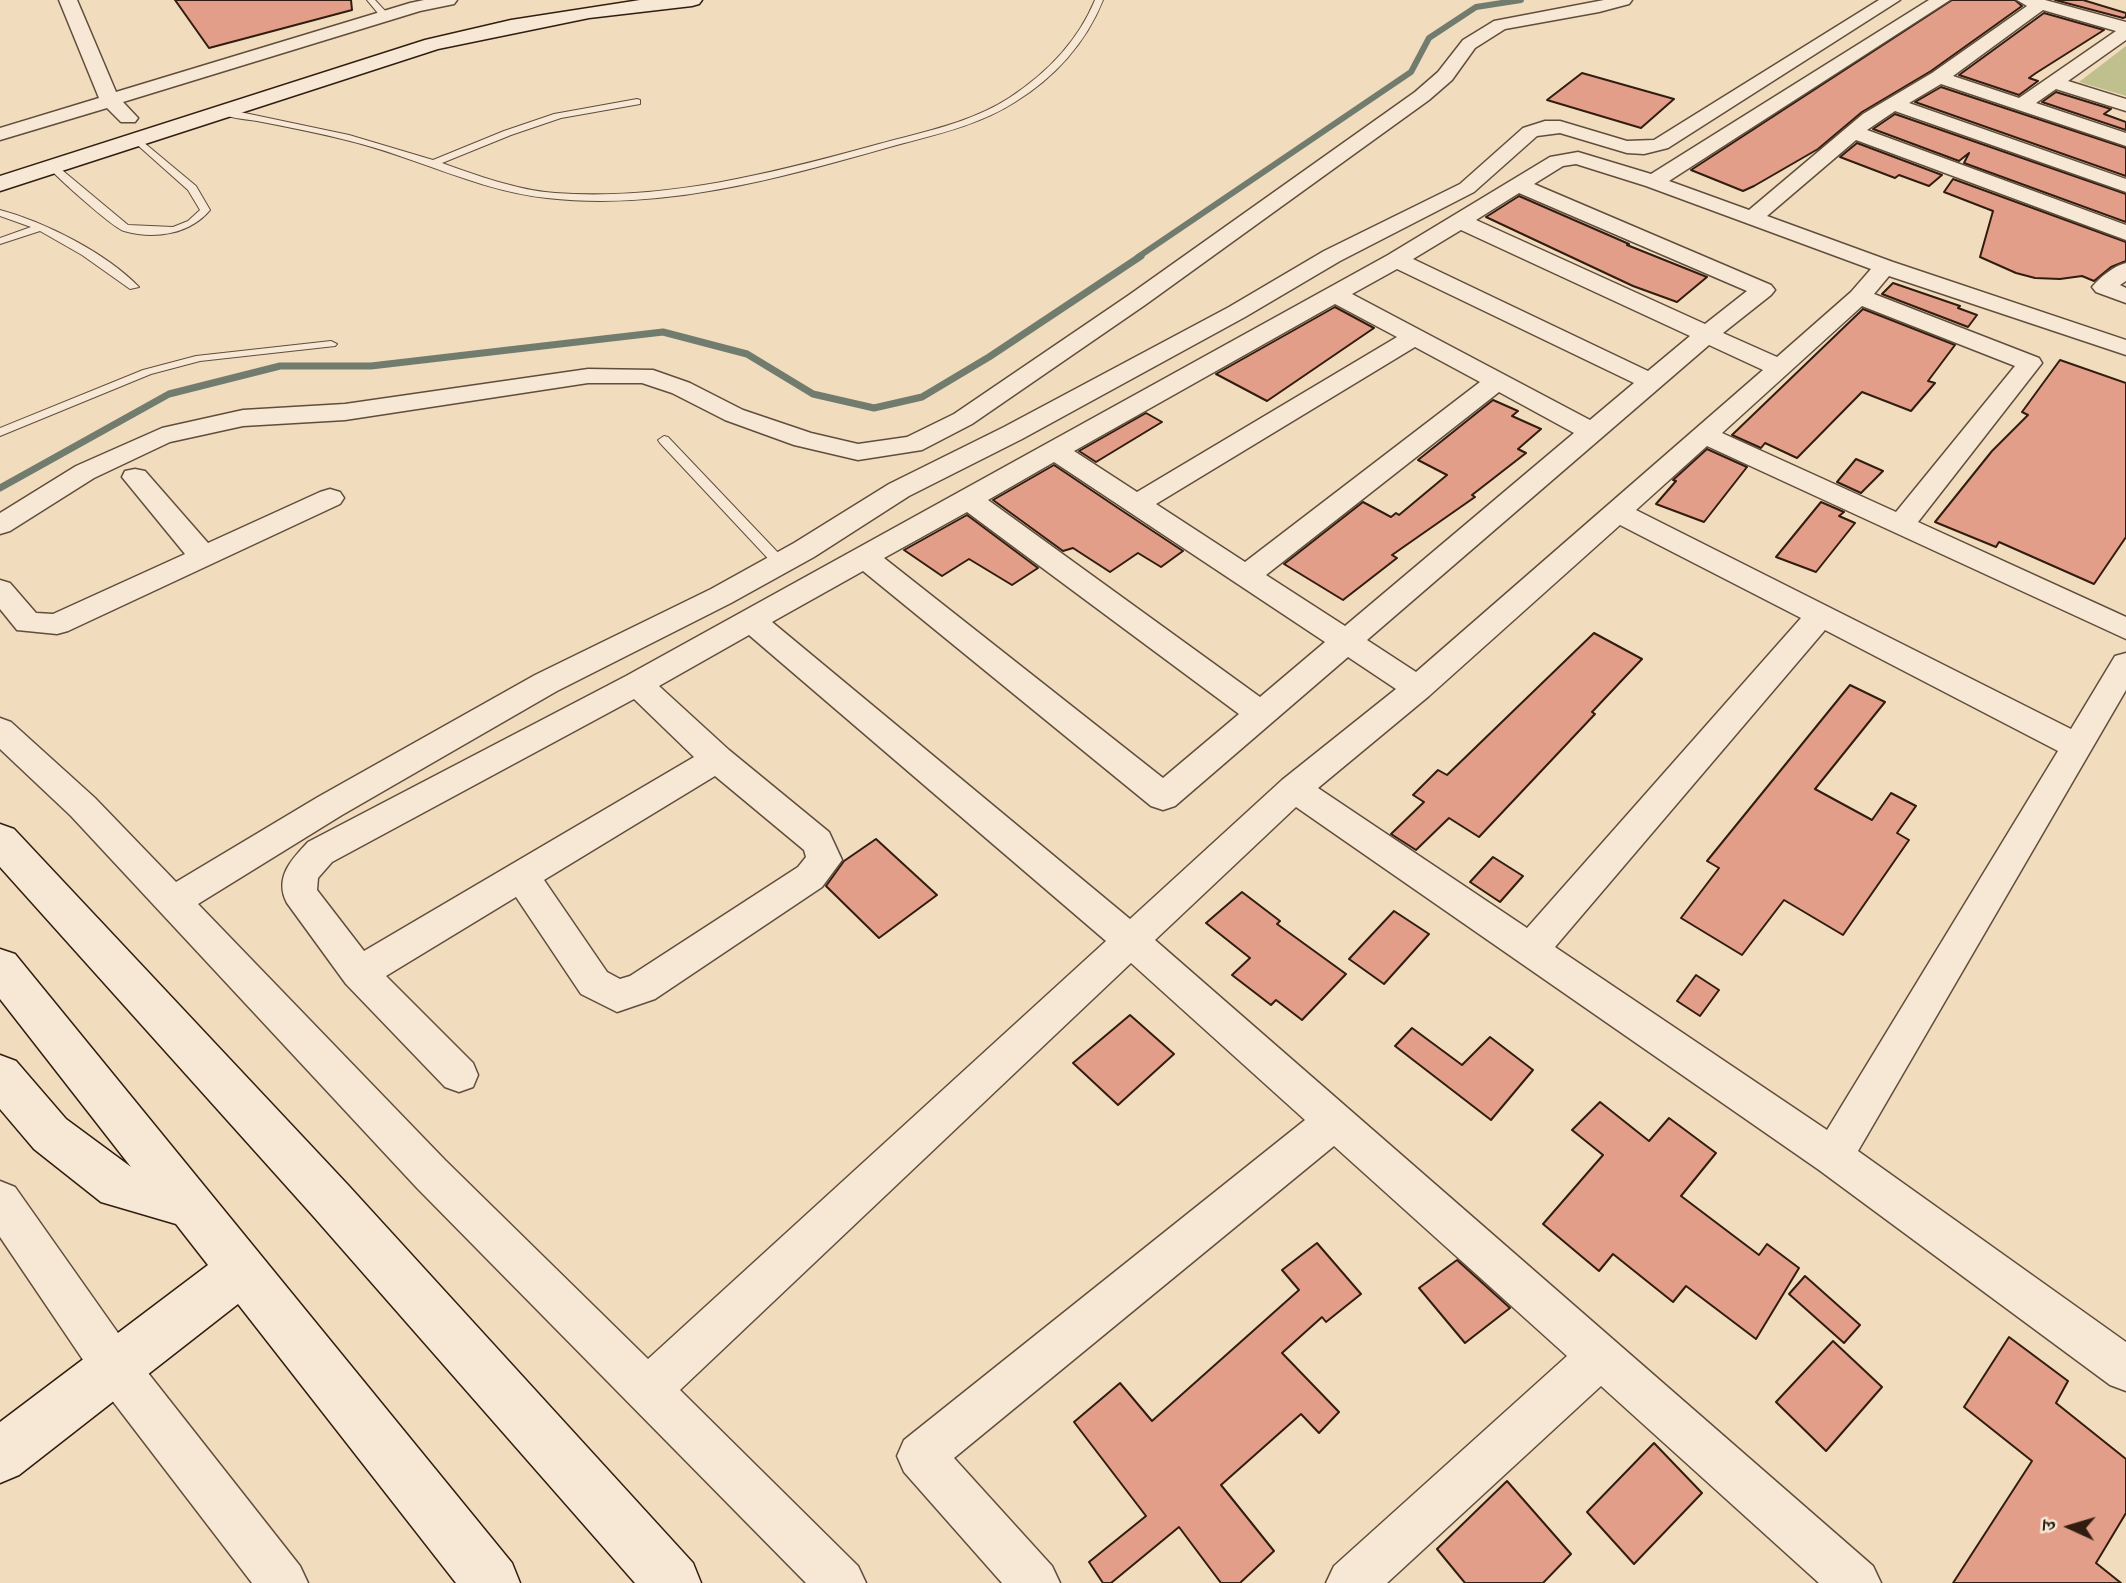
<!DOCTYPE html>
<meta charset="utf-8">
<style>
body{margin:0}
#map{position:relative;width:2126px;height:1583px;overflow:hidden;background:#f1dcbe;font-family:Cardo,"Noto Serif Devanagari",serif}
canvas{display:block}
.north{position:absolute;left:2035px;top:1492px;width:70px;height:70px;-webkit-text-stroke:5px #f6e8d5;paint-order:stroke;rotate:274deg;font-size:19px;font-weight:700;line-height:28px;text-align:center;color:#311d10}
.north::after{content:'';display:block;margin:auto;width:24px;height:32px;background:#311d10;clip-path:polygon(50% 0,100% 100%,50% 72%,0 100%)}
</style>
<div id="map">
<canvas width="2126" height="1583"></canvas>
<div class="north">उ</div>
</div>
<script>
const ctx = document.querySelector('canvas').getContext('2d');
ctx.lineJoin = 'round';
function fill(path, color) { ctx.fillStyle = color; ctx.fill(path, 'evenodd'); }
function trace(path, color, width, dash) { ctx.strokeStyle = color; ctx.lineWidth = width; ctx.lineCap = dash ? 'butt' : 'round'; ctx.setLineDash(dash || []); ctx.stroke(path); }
const green = new Path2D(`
 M2126,46V96L2079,82Z`);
const streamFar1 = new Path2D(`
 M1138,257L1411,72L1429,38L1476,7L1521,0`);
const stream = new Path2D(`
 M0,488L169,394L280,366H371L663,332L747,354L813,394L874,408L922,397L989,357L1141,256`);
const building = new Path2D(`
 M175,0H351L352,10L209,48Z
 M1952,0H2015L2022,6L1931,71L1862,112L1818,149L1754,186L1743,191L1691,170Z
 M2055,0H2083L2126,13V17L2123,18Z
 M2044,13L2104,30L2036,73L2029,78L2038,81L2019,95L1959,75Z
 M1582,73L1674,99L1641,128L1547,100Z
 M1941,87L2126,148V176L1915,102Z
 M2056,92L2111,109L2104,114L2126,122V130L2042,102Z
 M1895,114L2126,194V222L1964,163L1969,153L1959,161L1873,129Z
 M1857,143L1942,175L1929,186L1899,175L1895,178L1840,157Z
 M1953,179L2126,242V261L2111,267L2094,281L2082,276L2060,279L2035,278L2016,273L1980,257L1993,211L1944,192Z
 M1519,196L1629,244L1627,245L1707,277L1677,302L1633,286L1486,217Z
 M1893,283L1960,306L1958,308L1977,315L1968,327L1882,294Z
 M1335,307L1374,328L1267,401L1216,374Z
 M1863,309L1955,345L1928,381L1935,383L1911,411L1862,392L1797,458L1765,443L1761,448L1732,435Z
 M2060,360L2126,383V537L2094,584L1999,542L1996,547L1935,522L1992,451L2028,415L2022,412Z
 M1493,400L1518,411L1512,416L1541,429L1518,449L1526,453L1472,495L1475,497L1392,555L1397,558L1343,600L1284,564L1363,502L1391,517L1396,513L1399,515L1447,475L1418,460Z
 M1146,413L1162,422L1096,462L1079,451Z
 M1707,449L1747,467L1704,522L1656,504L1676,481L1673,480Z
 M1856,459L1883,471L1861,493L1837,482Z
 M1054,465L1118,508L1183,551L1161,567L1138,553L1110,572L1073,548L1063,551L993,500Z
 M1821,502L1844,512L1839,516L1855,523L1816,572L1776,557Z
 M967,515L1038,568L1012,585L969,559L942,576L904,550Z
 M1594,633L1642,659L1592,712L1595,714L1479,837L1449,818L1416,850L1391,834L1424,802L1413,795L1438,770L1447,775Z
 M1850,685L1885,702L1815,789L1872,820L1891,793L1916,806L1897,833L1909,840L1843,935L1784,900L1742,955L1681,918L1719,868L1707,861Z
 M876,839L937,895L879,938L826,886L844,861Z
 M1493,857L1523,876L1500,902L1470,882Z
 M1242,892L1280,921L1277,924L1346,974L1302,1020L1276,1000L1271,1005L1232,975L1250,958L1206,923Z
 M1394,911L1429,934L1384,984L1349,959Z
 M1696,975L1719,990L1700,1016L1677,1001Z
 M1130,1015L1174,1054L1118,1105L1073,1063Z
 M1412,1028L1462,1065L1490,1037L1533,1070L1491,1120L1395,1046Z
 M1600,1102L1649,1141L1669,1118L1716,1153L1681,1196L1759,1255L1767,1244L1799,1268L1756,1339L1686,1286L1673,1302L1613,1254L1599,1271L1543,1224L1603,1155L1572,1130Z
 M1317,1243L1361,1294L1326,1322L1322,1317L1282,1353L1339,1412L1319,1433L1301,1414L1221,1485L1274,1551L1240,1583H1221L1179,1527L1111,1583H1103L1089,1562L1146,1516L1074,1422L1120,1383L1152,1421L1299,1290L1282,1270Z
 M1457,1260L1510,1308L1465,1343L1419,1288Z
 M1805,1276L1860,1325L1844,1343L1789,1294Z
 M2009,1337L2068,1381L2056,1403L2126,1459V1513L2096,1563L2121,1583H1953L2032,1461L1964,1407Z
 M1833,1341L1882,1387L1826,1451L1776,1402Z
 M1654,1443L1702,1493L1634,1564L1587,1512Z
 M1507,1481L1571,1554L1543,1583H1465L1437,1549Z`);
const lane = new Path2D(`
 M367,0H375L388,14V18H382Z
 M1095,0H1103C1086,43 1054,78 1015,102C976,127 929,136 886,148C777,179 661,211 547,198C479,191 416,157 350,141C319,133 288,127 257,121C244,119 227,118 216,111L221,108L349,135L433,160L504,131L554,114L637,99L640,100V104L561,118L511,135L442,163C479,176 516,190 555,193C665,201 774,173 879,144C923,132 970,123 1009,98C1046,74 1078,41 1095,0Z
 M136,136L196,186L210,210C190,234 155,240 124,231C112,227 59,179 48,167L56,165L128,225L173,227L188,221L200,210L188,190L133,141L131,139Z
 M0,210C45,222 106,253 139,287L130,289L82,255L40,231L0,244V238L31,227L0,216Z
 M331,341L337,344L335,346L200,361L151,374L0,436V428L143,370L196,356Z
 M664,436L668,437L785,560L787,563L785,566H775L660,443L658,440Z`);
const street = new Path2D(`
 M59,0H77L116,92L410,3L424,0H457L454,4L420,11L123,102L138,118L135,122H121L107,108L0,140V128L99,98Z
 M1604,0H1632L1629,4L1599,12L1505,29L1475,48L1452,80L1429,100L1145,305L972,424L922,450L858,460L794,445L725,420L672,393L642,383H588L345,420L243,426L170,442L94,478L10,531L0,534V513L76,466L162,428L243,410L345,404L588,369L653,370L690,383L743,410L811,433L858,444L907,437L954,414L1129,295L1415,92L1438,72L1463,40L1494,21Z
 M1879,0H1900L1668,148L1644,154L1627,153L1560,133L1537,136L1474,192L1340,261L1245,317L1022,439L909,496L814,557L731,603L557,691L342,815L198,904L445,1160L648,1359L1106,941L749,635L659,686L729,750L829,832L842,860L822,887L655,999L617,1012L581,994L516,897L386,976L473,1063L478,1075L473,1087L459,1092L445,1087L346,984L287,903C274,878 291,860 308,842L626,676L1388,255L1550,157L1578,152L1651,174L1929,0H1950L1669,181L1749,210L1863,114L1932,73L2027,6L2017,0H2045L2126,22V40L2068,81L2126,99V111L2056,89L2036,103L2126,133V146L1941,84L1909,103L2126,179V192L1895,111L1867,130L2126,225V240L1856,140L1767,216L1893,262L2126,340V355L1889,276L1874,294L2039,358L2042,363L1918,522L2126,617V639L1707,446L1636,510L2071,729L2115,656L2126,653V690L1858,1151L2126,1342V1391L2110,1385L1819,1170L1296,807L1155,940L1873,1566L1881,1583H1819L1601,1386L1387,1583H1326L1334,1566L1567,1356L1334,1146L954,1458L1052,1566L1060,1583H1002L904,1472L897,1456L904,1440L1305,1120L1131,963L680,1390L858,1566L866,1583H806L417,1188L71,816L0,749V718L11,722L95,798L176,882L318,797L535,675L711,589L794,543L889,484L1004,427L1229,307L1324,251L1460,184L1523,128L1545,121H1560L1627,141L1654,140ZM2043,10L2116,31L2019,98L1953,76ZM1576,164L1646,186L1871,269L1851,292L1777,357L1723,333L1771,295L1775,290L1771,285L1534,184L1563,166ZM1519,193L1747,291L1705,324L1476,220ZM1461,230L1690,336L1648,371L1413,259ZM1397,269L1634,383L1590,420L1352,294ZM1335,304L1397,337L1137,492L1074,451ZM1862,306L2015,366L1896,512L1722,433ZM1709,345L1763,370L1416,672L1367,640ZM1415,347L1480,382L1245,562L1156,504ZM1499,392L1574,433L1345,626L1266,575ZM1054,462L1325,642L1260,697L988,500ZM967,512L1239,714L1163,778L884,558ZM1620,525L1801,618L1527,928L1318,788L1429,696ZM863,571L1151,806L1163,810L1175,806L1348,657L1396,689L1282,780L1130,919L772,622ZM1825,630L2058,751L1827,1130L1555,947ZM634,699L694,757L364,951L317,890L318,878L332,862ZM715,776L804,850L806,857L798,867L630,976L620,979L607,972L544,880Z
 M2126,263V281L2120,285L2126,288V303L2096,292L2092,287C2100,277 2114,266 2126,263Z
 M135,469L145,471L208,543L320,492L330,489L340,492L344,498L340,504L68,631L57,634L17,630L0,609V580L10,583L36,613L53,614L185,554L122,477L125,471Z
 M0,1181L15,1187L130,1350L300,1566L308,1583H252L98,1382L0,1237Z`);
const secondary = new Path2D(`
 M640,0H702L699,4L692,6L589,18L438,49L0,191V176L425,40L511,20Z
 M0,824L14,829L348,1185L693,1563L701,1583H635L314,1217L0,867Z
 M0,949L15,954L512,1563L520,1583H456L238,1304L19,1475L0,1483V1422L208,1265L176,1224L101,1202L34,1149L0,1109V1055L16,1061L66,1119L131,1167L0,999Z`);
fill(green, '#c0bf8e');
trace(streamFar1, '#717c6e', 6);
trace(stream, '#717c6e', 7);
fill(building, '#e29e88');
trace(building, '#311d10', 2);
trace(lane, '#614d3c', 2);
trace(street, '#614d3c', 3);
trace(secondary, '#311d10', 3);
fill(lane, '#f6e8d5');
fill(street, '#f6e8d5');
fill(secondary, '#f6e8d5');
</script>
